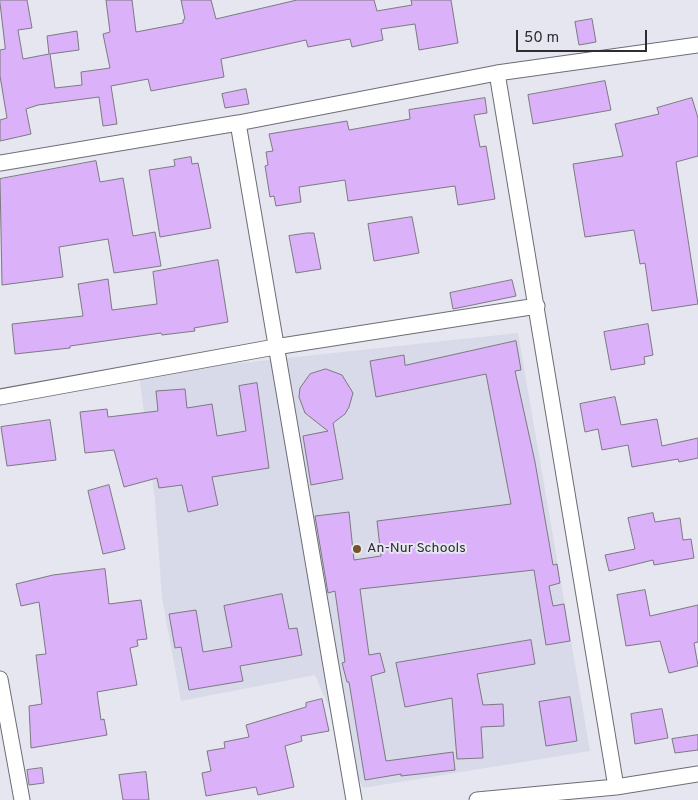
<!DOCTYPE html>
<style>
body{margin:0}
#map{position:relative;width:698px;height:800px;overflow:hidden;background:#e5e6ef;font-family:Overpass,sans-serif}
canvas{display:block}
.scale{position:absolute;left:516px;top:30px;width:131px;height:22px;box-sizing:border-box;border:2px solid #2d2d31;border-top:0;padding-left:6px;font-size:15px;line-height:18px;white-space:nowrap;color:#2d2d31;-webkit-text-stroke:4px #e5e6ef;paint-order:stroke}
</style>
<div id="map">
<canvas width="698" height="800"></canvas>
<div class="scale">50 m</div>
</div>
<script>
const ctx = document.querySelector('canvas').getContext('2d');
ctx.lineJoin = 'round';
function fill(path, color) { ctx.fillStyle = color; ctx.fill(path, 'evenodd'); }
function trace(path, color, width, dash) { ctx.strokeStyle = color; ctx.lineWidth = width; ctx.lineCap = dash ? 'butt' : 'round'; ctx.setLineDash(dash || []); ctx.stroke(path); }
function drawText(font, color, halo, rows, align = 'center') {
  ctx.font = font + ' Overpass,sans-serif'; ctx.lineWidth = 4; ctx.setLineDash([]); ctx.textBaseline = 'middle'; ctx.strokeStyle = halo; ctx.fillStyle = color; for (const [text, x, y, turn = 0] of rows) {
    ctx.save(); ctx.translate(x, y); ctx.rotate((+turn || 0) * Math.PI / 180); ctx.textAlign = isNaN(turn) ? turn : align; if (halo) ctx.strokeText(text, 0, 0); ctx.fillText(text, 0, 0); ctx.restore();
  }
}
const built = new Path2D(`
 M518,333L590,751L363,788L315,675L181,701L162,598L155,500L139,374Z`);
const building = new Path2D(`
 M0,0H27L32,28L18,30L23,59L49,54L47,36L77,31L79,50L50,54L55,88L82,85L81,72L110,68L103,34L110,32L106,0H132L136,32L183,23V20L185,19L181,0H211L216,19L297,0H374L377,11L412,5L411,0H451L458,43L419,50L415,24L381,29L383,40L352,47L350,39L308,47L306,40L221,59L224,77L151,91L148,79L111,86L117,124L103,126L99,97L38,105L26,109L31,134L0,141V120L7,118L0,76V50L5,49Z
 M592,19L596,42L579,45L575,22Z
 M605,81L611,110L533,124L528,95Z
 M246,89L249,104L225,108L222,94Z
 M485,98L487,113L474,115L480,147L486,146L495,199L458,205L455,186L348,201L345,180L299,187L301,202L276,206L274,196L270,197L265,166L268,165L266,152L273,151L269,134L347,121L349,130L410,119L409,110Z
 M692,98L698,118V156L676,162L698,304L652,311L645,263L640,264L634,230L585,237L573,164L623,156L615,124L659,114L657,108Z
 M191,157L192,164L198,163L211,228L160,237L149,170L175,166L174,160Z
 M96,161L100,182L123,178L133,236L155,232L161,266L114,273L108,239L59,247L63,277L2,285L0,179Z
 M412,217L419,253L374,261L368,224Z
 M307,233H314L321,269L296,273L289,236Z
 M218,260L228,322L194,328L195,331L162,335L161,333L70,346V348L15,354L12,324L83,316L78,284L108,279L112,310L157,304L153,272Z
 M512,280L516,296L453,309L450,293Z
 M648,324L653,355L644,357L645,364L611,370L604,332Z
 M516,341L521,370L515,371L535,462L553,565L557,564L560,583L549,586L553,606L564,604L570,641L546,645L534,570L360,589L369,655L380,653L385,672L371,676L386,761L453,752L455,770L401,776V774L365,780L349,682H347L342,663L345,662L335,591L328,593L315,516L349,512L354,560L381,556L377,521L511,504L486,374L376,397L370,361L404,355L405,365Z
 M326,369L342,375L353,393L349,407L345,414L333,423L343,479L311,485L303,436L328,431L305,413L299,397L300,388L310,374Z
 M257,383L269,468L212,477L218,505L188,512L182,485L159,488L157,478L124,487L114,450L85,453L80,412L107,409L108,417L158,411L156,391L185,389L187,408L212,404L217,436L246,431L239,386Z
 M615,397L621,425L657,419L662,446L698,438V458L679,462L678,459L632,467L628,445L602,450L598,429L585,432L580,404Z
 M50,420L56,460L7,466L1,427Z
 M109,485L125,549L103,554L88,491Z
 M653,513L655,522L680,518L683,540L691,539L694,558L654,565L653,560L609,571L605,555L635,549L628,518Z
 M105,569L109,604L141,600L147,639L137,640L138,646L130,648L137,685L97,692L101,720L104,719L107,735L31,748L29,706L42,704L36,655L46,654L39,602L21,606L16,584L53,575Z
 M645,590L650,616L698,605V642L694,643L698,666L669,673L660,641L626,646L617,595Z
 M282,594L289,629L297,628L302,655L240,666L243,681L189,690L181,647L175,648L169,614L196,610L203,652L232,647L224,606Z
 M531,640L535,664L477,674L483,705L503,704L504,726L481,727L483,758L457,759L452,698L405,707L396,663Z
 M570,697L577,741L546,746L539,702Z
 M322,699L329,731L301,736L302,741L285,746L294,787L258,795L256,787L206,796L202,773L211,771L207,751L225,748L224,742L249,737L246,725L306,707V703Z
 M662,709L668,738L635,744L631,714Z
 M698,735V750L675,753L672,739Z
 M42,768L44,783L29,785L27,770Z
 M146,772L149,800H123L119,775Z`);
const minor = new Path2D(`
 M497,73L616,787
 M238,123L354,800
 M0,163L238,123L497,73L698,45
 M0,397L275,347L537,306
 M0,679L22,800
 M477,800L616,787L698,774`);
const markers = [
 [357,549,5,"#735329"]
];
const poiNames = [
 ["An-Nur Schools",367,549]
];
fill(built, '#d8daea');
fill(building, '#dbb1f9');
trace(building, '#7d7980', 1);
trace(minor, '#6d6e75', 17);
trace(minor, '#fff', 15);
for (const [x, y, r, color] of markers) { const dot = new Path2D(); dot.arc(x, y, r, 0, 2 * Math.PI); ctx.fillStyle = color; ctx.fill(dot); trace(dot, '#e5e6ef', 2); }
drawText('14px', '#2d2d31', '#e5e6ef', poiNames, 'left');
</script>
